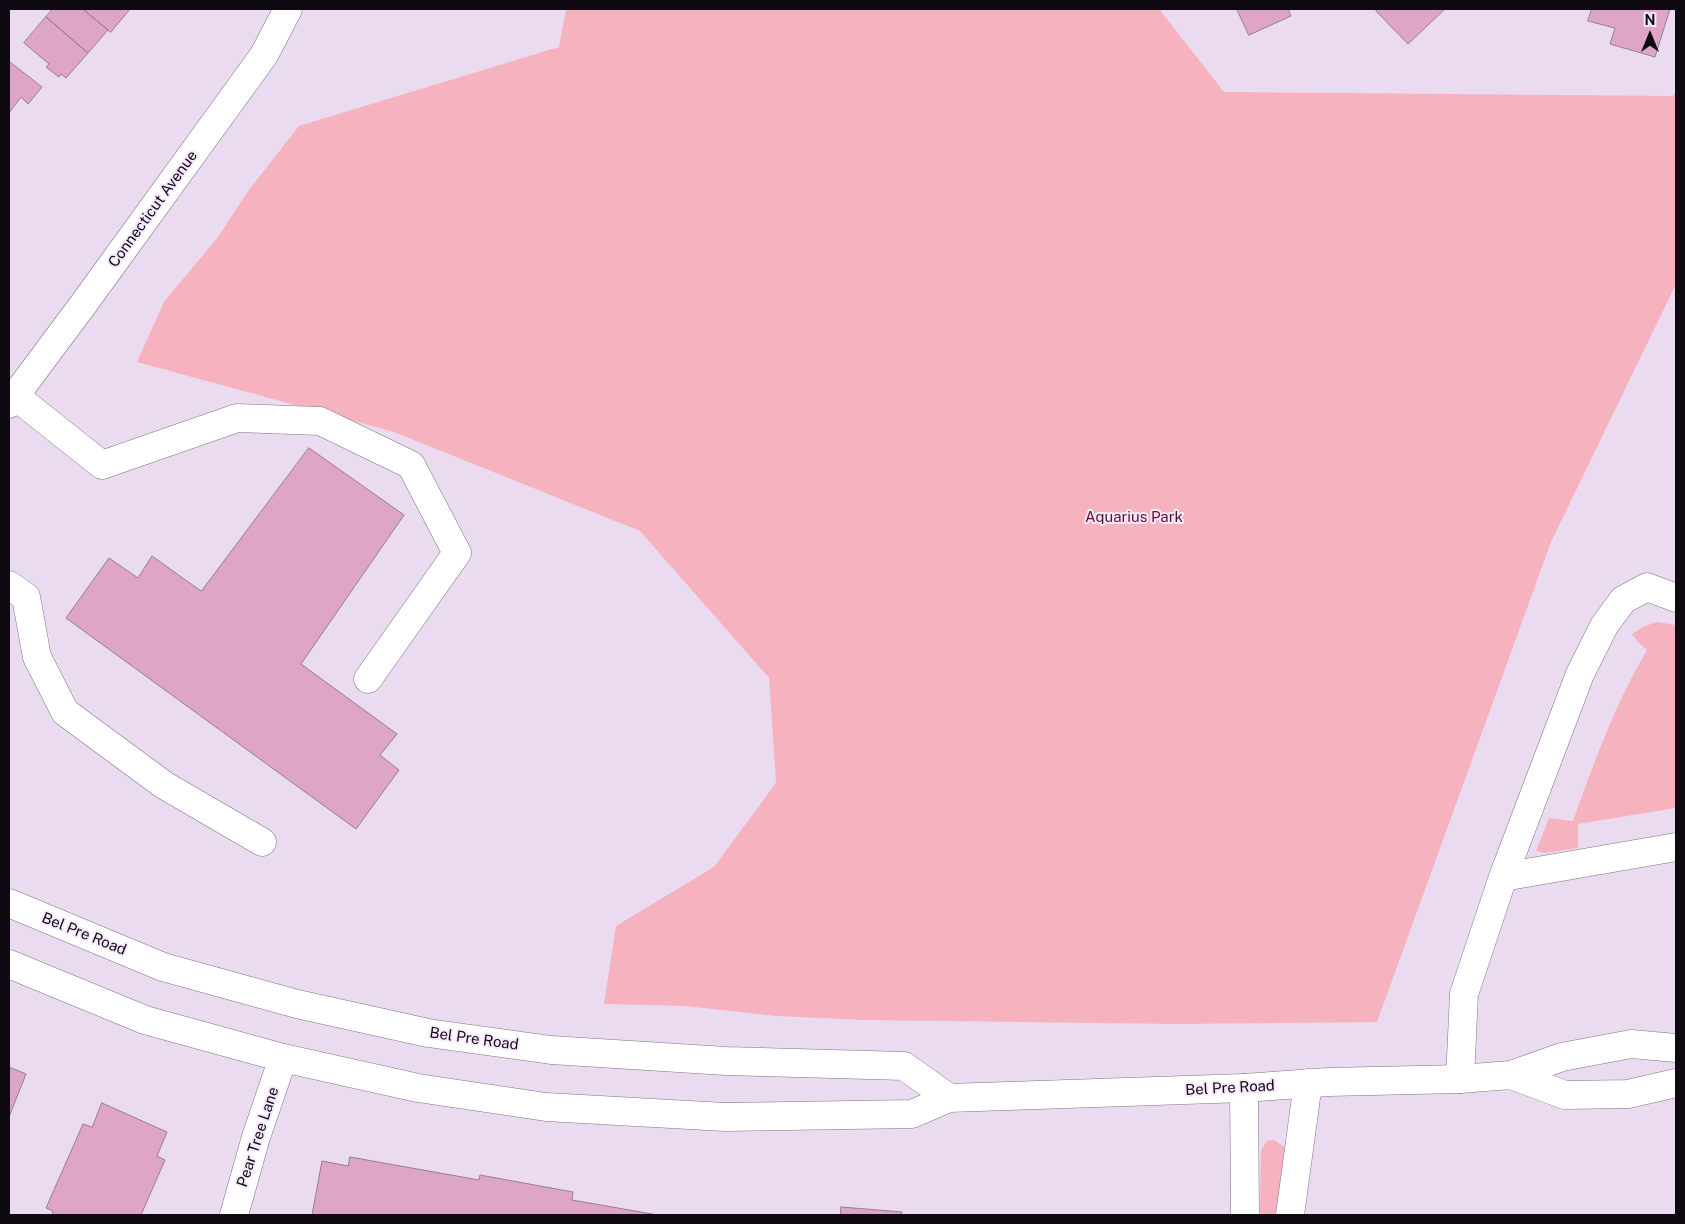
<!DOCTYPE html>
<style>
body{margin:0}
#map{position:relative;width:1685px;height:1224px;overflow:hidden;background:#eadbf0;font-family:"Public Sans",sans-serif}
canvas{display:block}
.frame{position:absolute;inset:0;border:10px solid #0f0a11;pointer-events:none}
.north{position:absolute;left:1625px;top:10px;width:50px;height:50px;-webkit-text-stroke:4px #f7e8fd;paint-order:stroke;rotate:0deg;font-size:14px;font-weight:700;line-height:20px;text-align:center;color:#0f0a11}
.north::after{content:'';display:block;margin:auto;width:18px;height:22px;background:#0f0a11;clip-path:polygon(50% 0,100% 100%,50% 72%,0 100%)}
</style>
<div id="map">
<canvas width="1685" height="1224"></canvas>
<div class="frame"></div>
<div class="north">N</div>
</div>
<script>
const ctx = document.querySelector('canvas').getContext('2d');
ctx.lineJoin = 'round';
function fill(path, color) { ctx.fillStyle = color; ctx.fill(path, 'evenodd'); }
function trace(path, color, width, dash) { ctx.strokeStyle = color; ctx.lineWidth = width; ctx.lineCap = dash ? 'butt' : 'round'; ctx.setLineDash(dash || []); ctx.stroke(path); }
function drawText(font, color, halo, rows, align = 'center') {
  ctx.font = font + ' "Public Sans",sans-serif'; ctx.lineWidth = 4; ctx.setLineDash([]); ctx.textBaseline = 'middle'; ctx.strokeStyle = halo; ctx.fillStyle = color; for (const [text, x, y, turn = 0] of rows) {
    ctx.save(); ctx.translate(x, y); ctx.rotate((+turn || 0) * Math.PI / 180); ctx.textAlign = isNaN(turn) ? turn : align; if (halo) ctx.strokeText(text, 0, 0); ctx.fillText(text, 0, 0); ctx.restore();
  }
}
const green = new Path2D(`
 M566,9H1159L1224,92L1673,96L1676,92V284L1551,542L1377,1022L1178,1024L864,1020L776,1016L685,1006L604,1004L616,926L714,867L776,783L769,678L640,531L394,432L137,362L164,302L218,237L248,191L299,126L559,47Z
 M1656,622L1676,625V808L1578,824V848L1545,853L1536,851L1549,818L1573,821C1594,762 1615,704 1647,650L1639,643L1632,634L1643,627Z
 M1274,1140L1283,1146L1286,1151L1277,1215H1260L1261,1150L1267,1141Z`);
const building = new Path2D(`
 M53,9H83L108,30L88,53L46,17Z
 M83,9H130L111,32Z
 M1237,9H1288L1291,16L1249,35Z
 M1378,9H1445L1408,44L1376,11Z
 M1592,9H1670L1655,57L1610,44L1615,28L1588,21Z
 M46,17L88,53L66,78L61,74L59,77L46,67L49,64L24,43Z
 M10,62L42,87L28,104L21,97L9,113V64Z
 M309,448L404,515L301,664L397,734L380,755L399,770L356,829L66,618L109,558L138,578L152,556L201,591Z
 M9,1067L26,1074L9,1117Z
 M102,1103L167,1132L157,1156L165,1160L141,1215H52L53,1211L46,1208L83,1124L92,1127Z
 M350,1157L479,1180L480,1175L573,1192L572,1200L658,1215H312L322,1161L348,1166Z
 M841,1207L902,1212L901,1215H841Z`);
const minor = new Path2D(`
 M15,396L102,465L237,418L320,421L411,465L457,553L368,679
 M9,404L85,302L264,55L288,9
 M9,585L26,597L37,657L65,712L164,785L262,842
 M1503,877L1580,674L1604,626L1623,600L1647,587L1676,598
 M1460,1079L1464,994L1503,877L1676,847
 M1244,1088L1245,1215
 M234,1215L256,1137L283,1058
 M1290,1215L1308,1083`);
const major = new Path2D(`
 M9,903L163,967L297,1004L428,1033L551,1050L726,1061L904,1066L949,1098
 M9,964L145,1020L283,1058L418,1088L546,1107L725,1117L912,1114L949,1098L1244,1088L1328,1082L1460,1079L1511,1075L1562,1057L1631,1044L1676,1048
 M1511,1075L1565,1095L1628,1094L1676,1083`);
const streetNames = [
 ["Connecticut Avenue",153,209,-54],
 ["Bel Pre Road",84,934,22],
 ["Bel Pre Road",474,1039,8],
 ["Bel Pre Road",1230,1088,-3],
 ["Pear Tree Lane",258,1137,-72]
];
const parkNames = [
 ["Aquarius Park",1134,517]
];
fill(green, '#f7b2c0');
fill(building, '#dfa5c9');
trace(building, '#947f8c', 1);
trace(minor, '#807285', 29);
trace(major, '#807285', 29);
trace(minor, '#fff', 28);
trace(major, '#fff', 28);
drawText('15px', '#0f0a11', '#f7e8fd', streetNames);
drawText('15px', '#5e0f2b', '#f7e8fd', parkNames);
</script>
